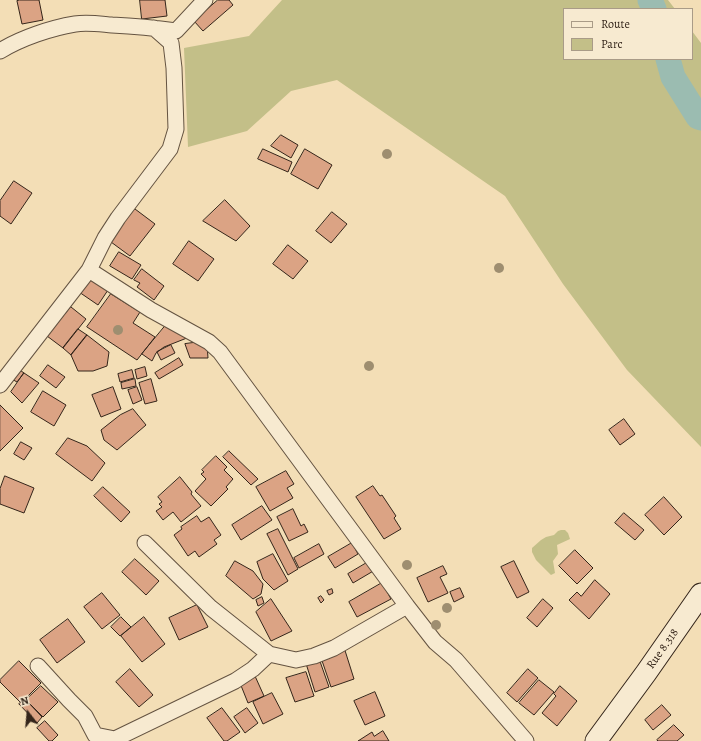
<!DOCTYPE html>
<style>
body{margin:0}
#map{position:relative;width:701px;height:741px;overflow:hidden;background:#f3deb6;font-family:Alegreya,serif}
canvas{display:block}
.legend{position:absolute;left:563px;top:8px;width:130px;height:52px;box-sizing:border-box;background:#f7ead0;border:1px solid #a99b87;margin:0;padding:5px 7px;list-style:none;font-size:12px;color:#34251a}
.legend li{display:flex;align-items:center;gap:8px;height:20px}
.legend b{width:20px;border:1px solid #a99b87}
.north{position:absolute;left:8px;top:693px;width:40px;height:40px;-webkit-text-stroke:3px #f7ead0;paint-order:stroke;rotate:344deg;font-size:11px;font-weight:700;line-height:16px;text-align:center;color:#34251a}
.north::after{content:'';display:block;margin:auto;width:14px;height:18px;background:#34251a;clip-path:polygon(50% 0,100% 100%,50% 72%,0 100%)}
</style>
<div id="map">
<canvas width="701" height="741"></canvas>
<ul class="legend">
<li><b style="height:5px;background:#f7ead0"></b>Route</li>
<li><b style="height:11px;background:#c3bf88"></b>Parc</li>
</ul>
<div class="north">N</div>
</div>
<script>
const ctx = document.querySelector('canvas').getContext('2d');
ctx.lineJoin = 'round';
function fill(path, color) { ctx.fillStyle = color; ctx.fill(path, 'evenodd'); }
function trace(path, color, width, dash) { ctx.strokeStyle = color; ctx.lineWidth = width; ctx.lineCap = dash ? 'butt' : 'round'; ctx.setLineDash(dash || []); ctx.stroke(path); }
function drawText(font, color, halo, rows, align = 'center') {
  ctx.font = font + ' Alegreya,serif'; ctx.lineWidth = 3; ctx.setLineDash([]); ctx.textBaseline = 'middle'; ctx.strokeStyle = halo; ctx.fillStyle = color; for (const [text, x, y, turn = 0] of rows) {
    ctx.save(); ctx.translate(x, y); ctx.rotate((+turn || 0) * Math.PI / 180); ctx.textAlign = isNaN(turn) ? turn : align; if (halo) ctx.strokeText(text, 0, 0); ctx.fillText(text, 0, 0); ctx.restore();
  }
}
const green = new Path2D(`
 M282,0H668L675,9H564V59H692V31L701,43V447L627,370L563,284L505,196L337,80L291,91L247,131L188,147L184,48L249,36Z
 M561,530H565L568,533L570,539L557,545L558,554L553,561L555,573L551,575L536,560L532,552V548L541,540L546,537L554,535L558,531Z`);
const river = new Path2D(`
 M650,0L654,9
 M668,59L673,77L698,117L701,118`);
const building = new Path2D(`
 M20,0H39L43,20L22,24L17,1Z
 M140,0H165L167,16L142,19Z
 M218,0H229L233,5L203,31L194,21Z
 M281,135L298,145L291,158L271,146Z
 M263,149L292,162L288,172L258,159Z
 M305,149L332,165L318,189L291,174Z
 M14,181L32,193L11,224L0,216V201Z
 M225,200L250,226L236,241L203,221Z
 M135,209L155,224L130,256L111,242L122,223Z
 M332,212L347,224L331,243L316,231Z
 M189,241L214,259L198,281L173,264Z
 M288,245L308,261L293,279L273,264Z
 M119,252L141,265L132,279L110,266Z
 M142,269L164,286L154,300L137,287L140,283L134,280Z
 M91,274L110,287L98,305L79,292Z
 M111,294L140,312L133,323L155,337L137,360L87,327Z
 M71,307L86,319L63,348L47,336Z
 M166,325L192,336L164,347L156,353L152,361L142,354Z
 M78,329L87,335L71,355L63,348Z
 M87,335L109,352L107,366L93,371H78L71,355Z
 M198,342L207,344L208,358H190L185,344Z
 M171,345L175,353L161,360L157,352Z
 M179,358L183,365L159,379L155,373Z
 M48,365L65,377L56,388L40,376Z
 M145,367L147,376L137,379L135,370Z
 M17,368L24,373L17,382L10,378Z
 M132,370L134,378L120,382L118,374Z
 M24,373L39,383L22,403L11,392Z
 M135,379L136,386L122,389L121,383Z
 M151,379L157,401L145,404L139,383Z
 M113,387L121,409L101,417L92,395Z
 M137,387L142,400L133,404L128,390Z
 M43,391L66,405L54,426L31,412Z
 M0,405L23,428L0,451Z
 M133,409L146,425L117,450L104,440L101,430L120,415Z
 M624,419L635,434L620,445L609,430Z
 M68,438L87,446L105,463L92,481L56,454Z
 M21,442L32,448L24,460L14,454Z
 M229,451L258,479L251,485L223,457Z
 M216,456L227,467L224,470L233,479L226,487L228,489L211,506L195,491L206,479L201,474L204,472L202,470Z
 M286,471L294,484L287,488L293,498L270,511L256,487Z
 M5,476L34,488L24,513L0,504V489Z
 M180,477L192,492L191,494L201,506L181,522L173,512L163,520L156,511L162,507L159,504L162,502L158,497Z
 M373,486L380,496L382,495L396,516L394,518L401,529L384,539L356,497Z
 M103,487L130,512L121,522L94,496Z
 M664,497L682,517L664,535L645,515Z
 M262,506L272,520L241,540L232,525Z
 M293,509L301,526L304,524L308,532L289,541L277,517Z
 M624,513L644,530L635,540L615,523Z
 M197,516L201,522L209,517L221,535L214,540L217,544L199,557L195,551L188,556L174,535L182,529L181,527Z
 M278,529L298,569L288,575L267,534Z
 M352,543L358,554L335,568L328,557Z
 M319,544L324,554L299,568L294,558Z
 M575,550L593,568L577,584L559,566Z
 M273,554L288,581L274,590L263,579L257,562Z
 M135,559L159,581L146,595L122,572Z
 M235,561L253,571L263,584L261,594L253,599L226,576Z
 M370,561L375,570L353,583L348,574Z
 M514,561L529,592L517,598L501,567Z
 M443,566L447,574L440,577L448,593L428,602L417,578Z
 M595,580L610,594L589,619L569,600L577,592L581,596Z
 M382,583L391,599L357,617L349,602Z
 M460,588L464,597L454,602L450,592Z
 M332,589L333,593L329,595L327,591Z
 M102,593L120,615L102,629L84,607Z
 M321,596L324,600L321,603L318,598Z
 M262,597L264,603L258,606L256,600Z
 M271,599L292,631L271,641L256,612Z
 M543,599L553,608L537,627L527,618Z
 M197,605L208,627L179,640L169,618Z
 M121,617L131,627L120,636L111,627Z
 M144,617L165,644L142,662L121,636Z
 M68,619L85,642L57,663L40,640Z
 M342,641L354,679L331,687L318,649Z
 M316,650L329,687L315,692L303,654Z
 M19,661L41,683L21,703L0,682V680Z
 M130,669L153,695L139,707L116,682Z
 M528,669L538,678L517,702L507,693Z
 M306,672L314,696L295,702L286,678Z
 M255,676L264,696L248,703L240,683Z
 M539,680L554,692L534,715L519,703Z
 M41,686L58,702L43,717L26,700Z
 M560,686L577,701L557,726L542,713L556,696L554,694Z
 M375,692L385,716L365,725L354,701Z
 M272,693L283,714L263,724L253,702Z
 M25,699L42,717L37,723L19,704Z
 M662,705L671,715L653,730L645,720Z
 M222,708L240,732L227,741H224L207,718Z
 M247,708L258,723L245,733L234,717Z
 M45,721L58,735L52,741H49L37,728Z
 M674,725L684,735L677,741H658L657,740Z
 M383,731L389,741H358L372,732L374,736Z`);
const street = new Path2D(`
 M0,51C21,38 51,28 75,24C87,22 100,24 112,25C133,26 155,28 176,31L205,0
 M89,270L151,310L209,342L220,352L407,606L435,642L456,660L526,741
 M0,385L89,270L105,238L118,218L170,149L176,129L174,68L171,43L154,28
 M145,543L211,608L269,654
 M38,666L69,700L85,716L95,735L115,739L235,681L253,669L269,654L296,660L314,656L334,648L407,606`);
const secondary = new Path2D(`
 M596,741L646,673L701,594`);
const trees = [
 [387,154],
 [499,268],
 [118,330],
 [369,366],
 [407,565],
 [447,608],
 [436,625]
];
const streetNames = [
 ["Rue 8.318",663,649,-55]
];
fill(green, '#c3bf88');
trace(river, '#9bbcb1', 25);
fill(building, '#dba384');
trace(building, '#34251a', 1);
trace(street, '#645341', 17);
trace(secondary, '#34251a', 23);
trace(street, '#f7ead0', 15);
trace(secondary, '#f7ead0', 21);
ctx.fillStyle = '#9e8e70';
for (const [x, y] of trees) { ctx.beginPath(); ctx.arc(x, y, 5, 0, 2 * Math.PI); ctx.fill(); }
drawText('12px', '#34251a', '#f7ead0', streetNames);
</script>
